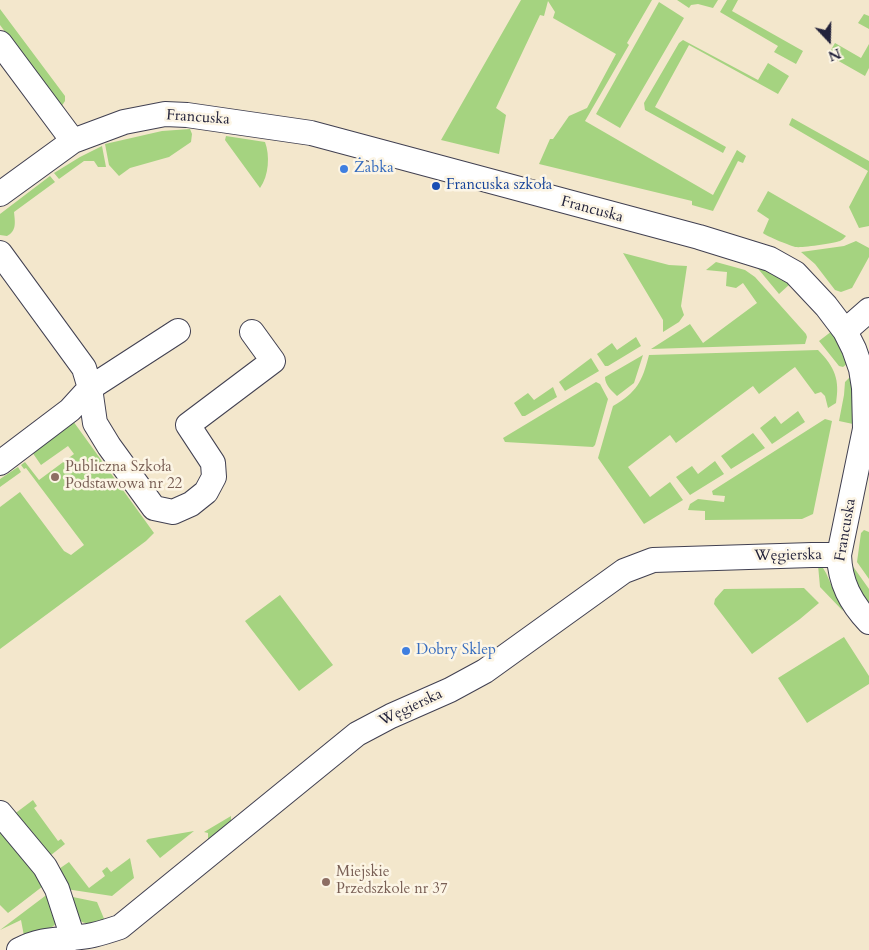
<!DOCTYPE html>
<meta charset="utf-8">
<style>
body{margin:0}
#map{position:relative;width:869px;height:950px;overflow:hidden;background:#f3e7cc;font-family:Cardo,serif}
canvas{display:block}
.north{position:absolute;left:804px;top:15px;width:50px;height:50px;-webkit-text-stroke:4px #fcf5e5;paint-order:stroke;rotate:159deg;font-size:14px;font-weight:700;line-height:20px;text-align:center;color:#22223b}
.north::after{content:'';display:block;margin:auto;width:18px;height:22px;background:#22223b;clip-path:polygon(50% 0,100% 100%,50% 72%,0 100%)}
</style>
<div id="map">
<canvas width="869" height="950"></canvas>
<div class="north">N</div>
</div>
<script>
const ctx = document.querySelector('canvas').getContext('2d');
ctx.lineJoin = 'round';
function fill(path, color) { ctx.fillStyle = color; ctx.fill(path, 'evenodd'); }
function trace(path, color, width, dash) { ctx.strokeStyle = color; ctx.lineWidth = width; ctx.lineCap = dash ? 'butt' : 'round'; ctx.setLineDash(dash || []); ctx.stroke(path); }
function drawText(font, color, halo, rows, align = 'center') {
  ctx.font = font + ' Cardo,serif'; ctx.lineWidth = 5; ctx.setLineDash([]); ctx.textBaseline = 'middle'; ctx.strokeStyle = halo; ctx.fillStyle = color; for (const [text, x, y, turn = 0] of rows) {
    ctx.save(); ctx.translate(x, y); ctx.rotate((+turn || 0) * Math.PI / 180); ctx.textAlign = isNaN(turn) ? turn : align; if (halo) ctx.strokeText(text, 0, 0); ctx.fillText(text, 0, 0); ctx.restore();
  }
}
const green = new Path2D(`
 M521,0H652L627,43L629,45L585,121L713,195L737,150L746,156L743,163L738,161L713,211L692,205V201L539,164L550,139H553L569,116L587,108L616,54L553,18L555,12L548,1L544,16L540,15L496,108L506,115L499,154L441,140Z
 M677,0H718L713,8L698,4L691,5L689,8Z
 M727,0H738L732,11L803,51L796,64L774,52L778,46L720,12Z
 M659,2L684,18L620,128L596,114Z
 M0,9L65,96V101L61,107L0,25Z
 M864,14L869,16V29L858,23Z
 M683,40L758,80L768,63L789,76L778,94L689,45L655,107L726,147L723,153L645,110L644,103L679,43Z
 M835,43L861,58L869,44V68L865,76L828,55Z
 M792,118L869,161V226L859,228L849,207L868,171L789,125Z
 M190,129L192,134L191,142L169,157L130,168L119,176L109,165L105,144L162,131Z
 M226,136L265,142C270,155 269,176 260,188L225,140Z
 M102,146L106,167H98L94,161H84L59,179L54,173L80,157Z
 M50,176L55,182L14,212C15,222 17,231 7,236L0,235V214Z
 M768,191L846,236C844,238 844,239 840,241C835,243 802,248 796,247C793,247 766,236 763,233L769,219L757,211Z
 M856,241L869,248V257L852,288L841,292L835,290L815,264L801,252L844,246Z
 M623,253L669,265L687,266L681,306L684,315L679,322L663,332V320Z
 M716,262L745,270L755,277L806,334L807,337L805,344L651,349L690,324L703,343L757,303L743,283L736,288L726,286L727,272L706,270Z
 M755,265L771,272L790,284L779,294Z
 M832,331L845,360L847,364L843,367L839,366L819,341Z
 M636,337L641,346L608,366H605L597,354L612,343L617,350Z
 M818,350C835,367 840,380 836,403L828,408L825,396L821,392L815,394L795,367L759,394L753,386L676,443L670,435L628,467L650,497L670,482L683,500L644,524L598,458L613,406C637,392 642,382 649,355Z
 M643,355L634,383L617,396C612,391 605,385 605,377Z
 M591,358L599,371L565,391L559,382Z
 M850,377L853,393V424L839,421L844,395L845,382Z
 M596,382L600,384L608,399L595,445L593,447L505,442L503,438Z
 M553,387L557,397L525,416H522L514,403L528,393L534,400Z
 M798,411L805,422L772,444L760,428L775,416L781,424Z
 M825,419L832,421L813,514L802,519L705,520V511L688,510L690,504L698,499L724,502L725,496L713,495L712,491Z
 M73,421L154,533L146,541L0,649V507L20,492L64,551L71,555L84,545L26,468L24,469L21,465L25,462L39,480L74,454L68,446L41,465L32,452L2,476L0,474Z
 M753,433L765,448L731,469L721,456Z
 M715,461L724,474L690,495L676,477L692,466L698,474Z
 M18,467L21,472L0,487V479Z
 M864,530L869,532V579L857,562L861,533Z
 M818,565L823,568L826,573L843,611L820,587Z
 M851,565H852L869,589V603C857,595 855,579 851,565Z
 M804,588L819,603L800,619L752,654L714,604L715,599L724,589Z
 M280,595L333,665L299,691L245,621Z
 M844,637L869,676V684L807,723L778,678Z
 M33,800L37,806L34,808L58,841L61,839L65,844L46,859L13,815Z
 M231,816V823L208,846V833L204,832Z
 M0,829L47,883L8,913L0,905Z
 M194,831L160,858L146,841L148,839Z
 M130,858L134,878L112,896L66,889L56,871L69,862L89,888L105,876L102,871L107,867L111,872Z
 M49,893L59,919C52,932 37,933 24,936L21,920L0,930Z
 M68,896L97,902L105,921C77,929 77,918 68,896Z`);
const street = new Path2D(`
 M0,43L73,141
 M0,194L73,141L124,122L165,114L187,115L311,133L699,237L770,259L795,273L826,306L845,331L854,349L861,369L864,388L865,429L839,555C840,583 851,603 869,622
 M0,253L84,368L90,388L95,423L109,446L154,508L173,512L191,504L206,492L214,477L213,463L188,425L273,361L252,332
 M845,331L869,310
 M0,463L70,410L90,388L178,331
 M0,813L45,867L57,889L73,938
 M19,950C45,936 66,941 93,935C102,933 111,930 120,927L357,734L391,716L450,690L485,671L624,571L653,560L812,555H839`);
const markers = [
 [344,169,5,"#3f7fe0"],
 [436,186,5,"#1a4fb4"],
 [55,477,5,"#8d6e63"],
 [406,651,5,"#3f7fe0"],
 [326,882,5,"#8d6e63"]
];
const streetNames = [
 ["Francuska",198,118,4],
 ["Francuska",592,210,15],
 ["Francuska",846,530,-80],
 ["Węgierska",788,556,-1],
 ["Węgierska",411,708,-25]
];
const shopNames = [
 ["Żabka",354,169],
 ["Dobry Sklep",416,651]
];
const transitNames = [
 ["Francuska szkoła",446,186]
];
const educationNames = [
 ["Publiczna Szkoła",65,468],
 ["Podstawowa nr 22",65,485],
 ["Miejskie",336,873],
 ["Przedszkole nr 37",336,890]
];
fill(green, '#a5d380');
trace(street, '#414051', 26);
trace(street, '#fff', 24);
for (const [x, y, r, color] of markers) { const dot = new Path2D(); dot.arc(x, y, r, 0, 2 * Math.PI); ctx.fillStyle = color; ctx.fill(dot); trace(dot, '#fcf5e5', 2); }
drawText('15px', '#22223b', '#fcf5e5', streetNames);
drawText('15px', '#366cbe', '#fcf5e5', shopNames, 'left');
drawText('15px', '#164399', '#fcf5e5', transitNames, 'left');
drawText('15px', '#785e54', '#fcf5e5', educationNames, 'left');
</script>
